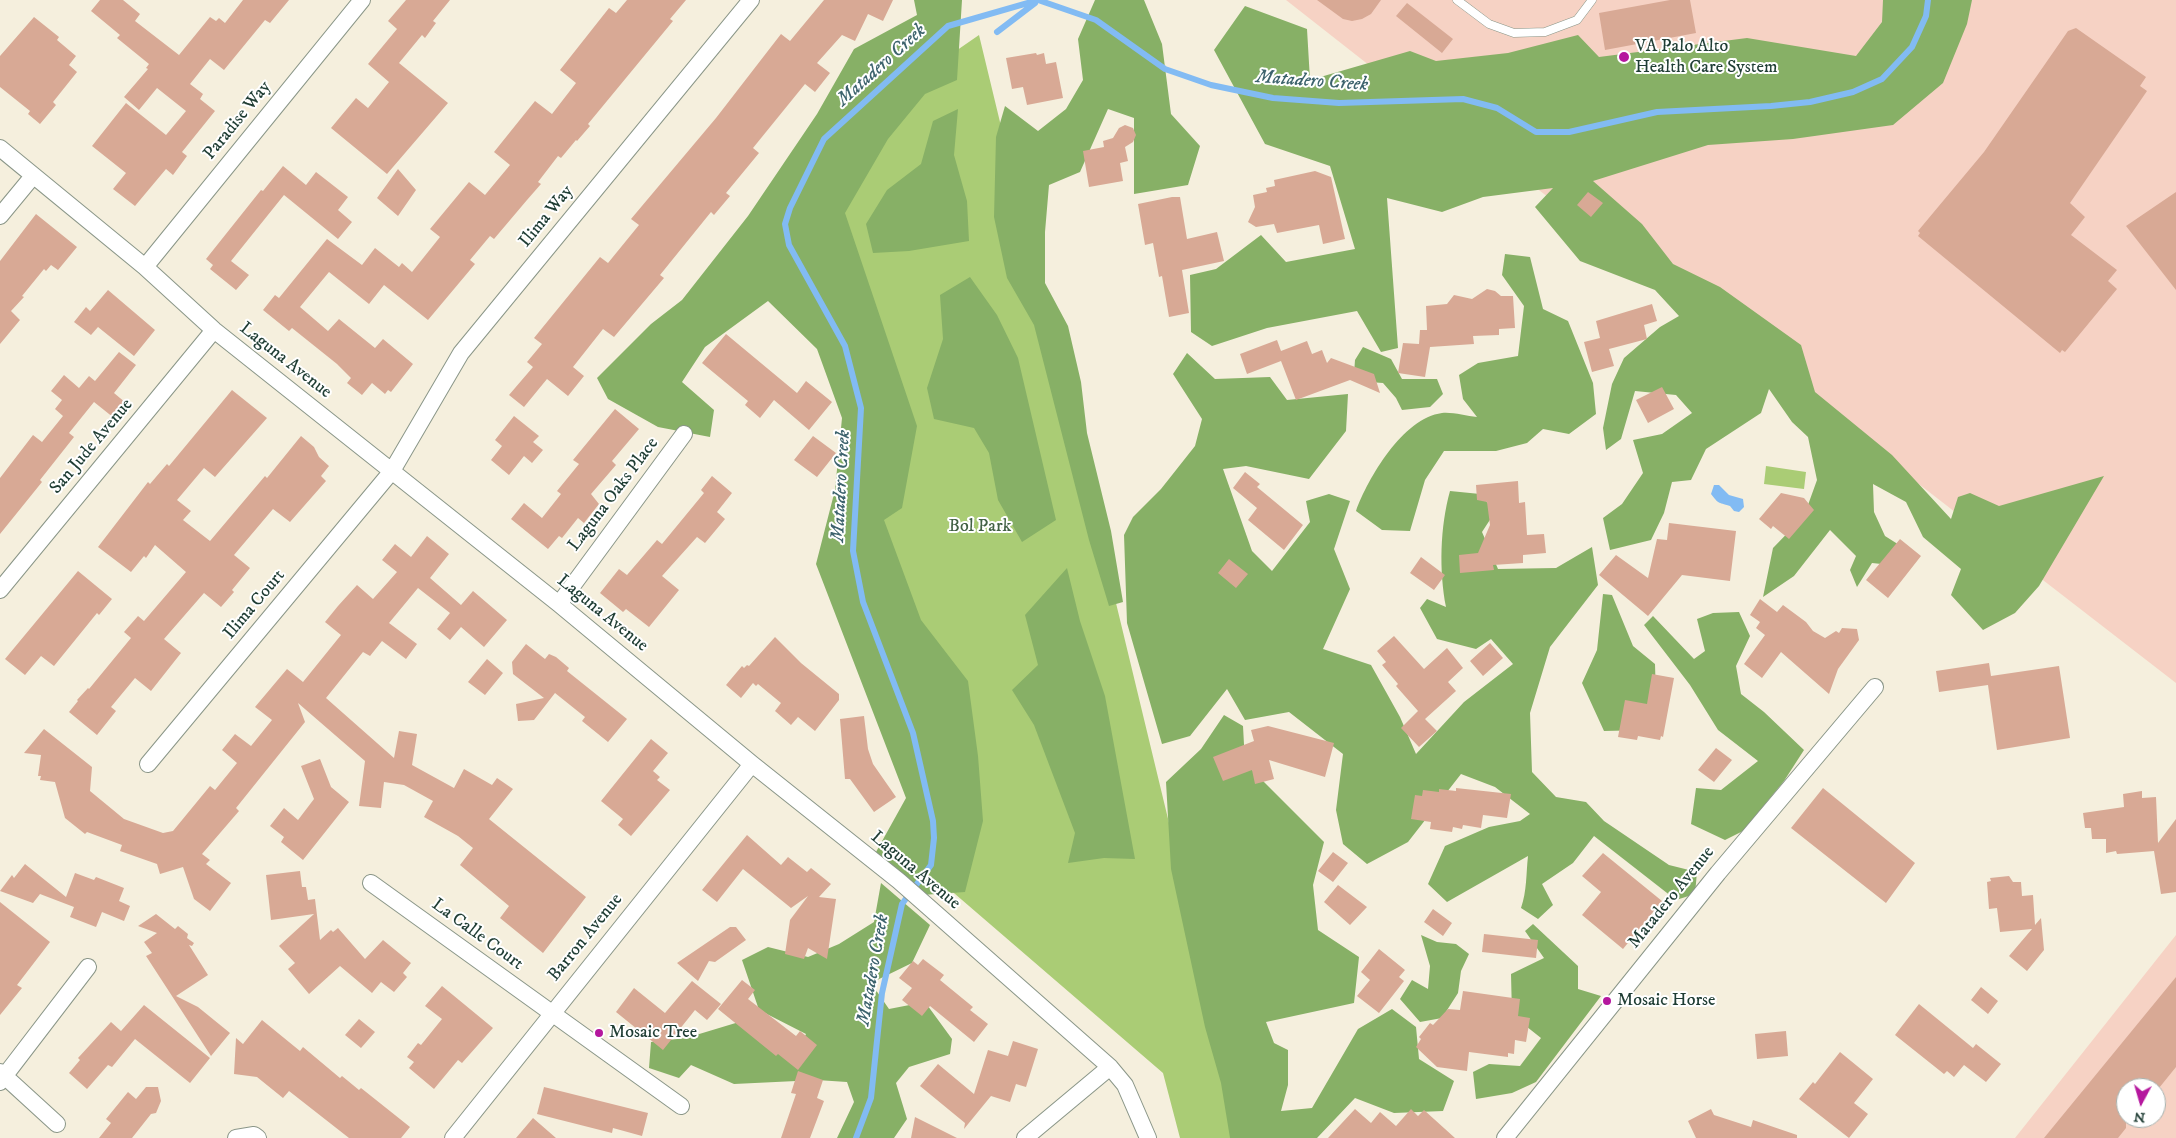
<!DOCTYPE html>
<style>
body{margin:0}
#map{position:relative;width:2176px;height:1138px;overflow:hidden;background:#f5efdd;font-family:"IM FELL DW Pica",serif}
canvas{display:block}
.north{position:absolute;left:2116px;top:1078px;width:50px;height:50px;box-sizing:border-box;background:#fff;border:1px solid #a5b1ae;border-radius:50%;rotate:186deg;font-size:14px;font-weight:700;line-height:20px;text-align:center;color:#1f3d34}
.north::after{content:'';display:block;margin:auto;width:18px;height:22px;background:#b5179e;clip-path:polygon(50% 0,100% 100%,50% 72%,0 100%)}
</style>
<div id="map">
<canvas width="2176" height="1138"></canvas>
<div class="north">N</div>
</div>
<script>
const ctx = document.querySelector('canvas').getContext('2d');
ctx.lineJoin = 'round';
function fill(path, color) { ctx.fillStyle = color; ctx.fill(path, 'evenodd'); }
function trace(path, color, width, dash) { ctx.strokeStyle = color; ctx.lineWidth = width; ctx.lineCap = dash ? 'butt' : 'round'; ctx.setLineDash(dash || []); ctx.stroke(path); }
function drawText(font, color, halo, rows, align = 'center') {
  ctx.font = font + ' "IM FELL DW Pica",serif'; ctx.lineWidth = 4; ctx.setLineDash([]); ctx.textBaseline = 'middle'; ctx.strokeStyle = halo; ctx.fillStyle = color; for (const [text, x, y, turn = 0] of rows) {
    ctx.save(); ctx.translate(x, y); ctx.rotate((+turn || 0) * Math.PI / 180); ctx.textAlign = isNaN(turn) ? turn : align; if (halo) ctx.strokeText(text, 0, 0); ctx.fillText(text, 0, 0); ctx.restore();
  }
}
const built = new Path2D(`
 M1286,0H2176V683L1420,98L1402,91Z
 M2176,935V1138H2015ZM2126,1088H2156V1118H2126Z`);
const green = new Path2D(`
 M979,35L1245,1138H1180L1163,1073L933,875L863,545L822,238L895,93Z
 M1766,466L1806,472L1804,489L1764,484Z`);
const forest = new Path2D(`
 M914,0H962L957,80L925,94L888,139L845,213L917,426L902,508L884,520L921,620L968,681L978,756L983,821L965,892L922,895L876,852L906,798L816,564L835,490L842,418L817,349L768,301L705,347L682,382L714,410L710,437L658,427L608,399L597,378L651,324L682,300L748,216L817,114L854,49L917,15Z
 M1095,0H1144L1162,44L1171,114L1200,146L1188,185L1134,194V118L1108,109L1080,172L1049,185L1045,232V283L1068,326L1081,382L1087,433L1111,531L1123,602L1109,606L1089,540L1034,325L1007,278L994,217L996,137L1005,106L1038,131L1066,109L1083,80L1078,39Z
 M1883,0H1972L1967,24L1943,83L1893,125L1793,139L1708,145L1593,181L1642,224L1673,264L1720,287L1801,345L1815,392L1892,455L1951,519L1958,497L1970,493L1999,506L2104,476L2039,586L2015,613L1983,630L1951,595L1961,569L1923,537L1906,502L1873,484L1874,512L1885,536L1904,548L1891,565L1872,563L1857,587L1850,570L1856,556L1830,530L1794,576L1763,597L1773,548L1804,516L1817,480L1808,437L1792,422L1769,389L1761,413L1706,449L1691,480L1672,482L1664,513L1651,540L1610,550L1603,518L1622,504L1643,473L1633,440L1662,434L1692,413L1676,395L1635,391L1621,439L1606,450L1603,428L1612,384L1624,358L1660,327L1679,316L1655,290L1580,261L1535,207L1553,188L1483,197L1442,212L1387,198L1398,348L1381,352L1357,311L1267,328L1212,346L1191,332L1190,275L1216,269L1261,235L1286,262L1355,249L1330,166L1265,144L1214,50L1245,6L1307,29L1310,80L1410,51L1436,61L1508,53L1578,35L1599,57L1747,38L1856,56L1882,22Z
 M958,109L954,155L967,201L969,241L909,251L873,253L866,224L887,190L921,164L933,121Z
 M1505,254L1530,257L1543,309L1568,321L1593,383L1596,414L1569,434L1543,429L1527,443L1496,451H1444L1425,480L1410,531L1382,530L1356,511C1368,478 1403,418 1442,413C1453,412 1466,416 1477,417L1463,399L1459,375L1478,363L1518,356L1524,306L1502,275Z
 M970,277L997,315L1018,358L1056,520L1022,542L998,500L989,453L974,428L934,419L927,388L943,339L940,295Z
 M1363,347L1391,359L1402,379H1437L1443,394L1430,407L1402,410L1396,398L1383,383L1369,382L1354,374L1355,360Z
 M1187,353L1215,379L1270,377L1287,400L1348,394L1346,431L1309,479L1246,466L1223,469L1252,551L1272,571L1310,522L1306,501L1329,494L1350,501L1334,549L1350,589L1323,649L1371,665L1400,717L1416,754L1464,702L1513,664L1491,639L1476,649L1437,639L1420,608L1427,599L1446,607C1439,571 1440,527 1450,491L1480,494L1495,512L1482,532L1498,569L1556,568L1592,547L1598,585L1550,647L1530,713L1532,772L1556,797L1586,802L1604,821L1669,865L1697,872L1695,894L1676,900L1594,836L1573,863L1542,884L1553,905L1538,919L1521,908C1527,891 1526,874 1528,856L1447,902L1428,884L1445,846L1489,827L1520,821L1530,814L1495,787L1461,774L1408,842L1367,864L1343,844L1336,810L1343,754L1289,712L1245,720L1227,689L1190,736L1162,744L1127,623L1124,535L1133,517L1161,489L1195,446L1202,419L1173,374Z
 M1067,568L1080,621L1105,696L1135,859L1104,858L1068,863L1075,833L1034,725L1012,690L1038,665L1025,615Z
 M1603,594L1612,595L1633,646L1655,664L1656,699L1646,730L1604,731L1582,683L1597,650Z
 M1739,612L1750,636L1736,666L1741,694L1764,712L1804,750L1784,781L1743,831L1725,840L1691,824L1696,788L1721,790L1758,761L1718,730L1690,685L1644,625L1653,616L1694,659L1705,651L1697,619L1713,613Z
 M1224,715L1243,726L1245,763L1324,842L1313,885L1318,930L1359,957L1354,1003L1266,1022L1274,1043L1288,1050V1085L1281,1111L1312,1108L1358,1029L1392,1009L1416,1027L1419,1059L1454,1081L1443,1111L1394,1113L1355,1098L1317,1138H1230L1221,1083L1205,1027L1171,869L1166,782L1201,749Z
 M881,883L930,925L912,963L871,983L889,1009L925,1002L952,1039L950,1054L909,1067L896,1083L907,1119L894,1138H837L854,1102L847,1082L817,1080L734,1084L691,1065L679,1078L649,1068L651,1042L686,1038L739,1022L797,1053L806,1034L759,1010L742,960L768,947L808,957L839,944L874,922Z
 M1533,924L1578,966V989L1601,996L1536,1082L1512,1093L1476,1099L1473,1072L1489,1064L1520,1066L1541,1038L1512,1015L1511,974L1544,958L1525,931Z
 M1421,935L1437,942L1456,944L1469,954L1461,971L1458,993L1442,1018L1420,1022L1400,999L1412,980L1428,989L1430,966Z`);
const water = new Path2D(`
 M1714,485H1719L1729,495L1743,499L1744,507L1739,512L1734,511L1730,506C1717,502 1719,504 1711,494Z`);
const stream = new Path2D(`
 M997,32L1035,3
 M856,1138L871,1098L882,993L902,904L931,865L934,838L933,821L913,733L863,602L853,551L861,408L845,346L789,245L785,224L790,208L824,139L948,26L1038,0L1096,20L1165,69L1211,85L1273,98L1339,103L1463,99L1497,108L1536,132H1569L1657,112L1771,106L1810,102L1853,92L1882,79L1912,47L1926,16L1928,0`);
const building = new Path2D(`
 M100,0H123L140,14L135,21L179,55L210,17L216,21L219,18L225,23L243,0H289L270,23L265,20L224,70L210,59L190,84L203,94L200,99L215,111L182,152L187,156L173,175L166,169L135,206L113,189L126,173L92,146L126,103L166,135L186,111L157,88L139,110L124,97L148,69L146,68L149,64L117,38L120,35L91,11Z
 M406,0H450L433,21L436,23L425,38L422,35L399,63L448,103L387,174L331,128L356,98L368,108L389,82L368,64L397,29L388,21Z
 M627,0H686L670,19L673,21L588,124L590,126L577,141L576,140L561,158L558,156L538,182L541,184L527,200L494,239L490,236L470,260L475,264L428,320L384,285L369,304L329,272L300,307L328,331L339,319L375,348L383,339L413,364L391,392L388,390L385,394L372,383L362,395L347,383L351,378L337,364L292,328L289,331L263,310L275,295L279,298L327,239L362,265L375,248L399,267L402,263L412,272L440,237L430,229L469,182L485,195L510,165L494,152L535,101L552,114L576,83L560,70L609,8L616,13Z
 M824,0H893L883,21L868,14L855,41L842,35L817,63L830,73L815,92L805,84L753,148L759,153L726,193L730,196L714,215L711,212L660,275L664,278L614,337L603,329L573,367L584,376L568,396L547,379L524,407L509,395L533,367L527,362L542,344L534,338L600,257L608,263L639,225L631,219L716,118L781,34L790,41Z
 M1317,0H1381L1371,14L1362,19L1352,21L1343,19Z
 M1670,0H1690L1696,33L1605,50L1599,13Z
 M1407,3L1453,39L1442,53L1396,16Z
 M34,17L59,37L57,40L76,56L69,65L77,72L53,102L56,105L40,124L28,114L30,111L0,87V56Z
 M2076,28L2146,77L2140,86L2147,91L2070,203L2085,217L2071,235L2117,270L2108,281L2117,289L2065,352L2062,350L2060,353L1918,236L1920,233L1918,231L1984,152L2068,31Z
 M1036,53L1037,55L1044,53L1046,64L1056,62L1063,98L1027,105L1023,87L1012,89L1006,58Z
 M1125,125L1133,128L1136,135L1133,142L1125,147L1128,161L1120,163L1123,181L1089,187L1083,151L1104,147L1103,141L1113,138L1119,128Z
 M283,166L306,185L316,172L348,197L338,210L352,222L338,239L284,195L231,261L249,275L236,290L210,269L213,265L206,259L261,190L263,191Z
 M398,169L416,190L398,216L377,198Z
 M1315,171L1331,177L1345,239L1323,244L1319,225L1277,233L1274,224L1256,227L1248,222L1255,207L1253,195L1267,192L1266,188L1275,186L1274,180Z
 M1588,192L1603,203L1591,217L1577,205Z
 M2176,192V290L2126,226Z
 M1172,197H1180L1187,239L1217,232L1224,261L1182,270L1189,313L1169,317L1162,276L1159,277L1153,243L1145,245L1138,204Z
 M36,214L77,247L58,270L51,265L46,271L44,269L22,296L24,297L11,311L20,320L0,344V261Z
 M1487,289L1495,291L1501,296H1513L1515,328L1499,329V335L1473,336L1474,344L1430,347L1425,377L1398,373L1403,343L1419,344L1420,330H1427L1426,306L1447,304L1454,295L1472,299Z
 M108,290L155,330L134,356L98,327L91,335L74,322L86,307L90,311Z
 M1652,304L1657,321L1644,325L1647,339L1609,349L1614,366L1592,372L1584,342L1600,338L1596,321Z
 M726,334L797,393L806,381L832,402L809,430L774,400L760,418L745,405L748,401L702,363Z
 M1277,340L1281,351L1307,341L1312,354L1322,350L1327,363L1331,358L1374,374L1380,393L1350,380L1296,400L1281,361L1247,374L1240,354Z
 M119,352L136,365L114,393L126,403L114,418L94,402L69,433L74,437L40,480L42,482L0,534V478L33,435L42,442L63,416L55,409L62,400L51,391L64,375L79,388L89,376L95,381Z
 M1662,387L1674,409L1648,423L1636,400Z
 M232,390L267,418L215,477L204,468L177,500L191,511L183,520L210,541L265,476L267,478L301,436L314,447L319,457L329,466L321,476L326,481L290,522L273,509L234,555L250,568L232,590L234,592L221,607L204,593L164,639L181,653L151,691L135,678L111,707L116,711L97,735L69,712L78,701L77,700L88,688L89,689L131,638L124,632L138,616L144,621L186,572L155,545L146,558L144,556L131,572L98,547L148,482L150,484L167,464L169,466Z
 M615,409L639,429L612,461L616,465L591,494L599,504L584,523L578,518L562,538L559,536L548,549L511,519L524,503L542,518L561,494L557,491L579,464L573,460Z
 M514,416L539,436L533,442L543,450L532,463L524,456L509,475L491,460L502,446L495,440Z
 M813,436L836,453L817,477L794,460Z
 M1245,472L1260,484L1257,487L1303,525L1284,550L1248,520L1257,508L1233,488Z
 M712,476L732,493L717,512L725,519L705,543L697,537L662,576L679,590L649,627L626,609L623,612L600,593L619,569L627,575L657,540L662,544L704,493L701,490Z
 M1518,481L1519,503L1525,502L1527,535L1544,534L1546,553L1523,555V563L1493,565L1494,570L1460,573L1459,555L1478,553L1490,525L1487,502L1477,500L1476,485Z
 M1781,493L1804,498L1814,510L1789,539L1773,526L1771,529L1759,519Z
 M1669,523L1736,531L1730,581L1682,575L1648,616L1599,575L1616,555L1648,578L1657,539L1667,540Z
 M427,536L449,554L430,578L461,605L473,591L507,620L484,647L461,627L450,640L437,629L450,613L418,588L389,623L417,644L406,659L382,641L370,656L363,652L326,698L394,758L399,731L417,734L412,765L454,788L464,769L492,785L497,778L513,789L489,819L586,897L543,953L500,918L509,906L460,865L473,848L458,836L424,817L433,801L404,785L384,782L381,808L359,806L365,761L298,703L305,722L236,808L239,811L202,854L210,860L206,864L231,883L210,911L194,899L183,867L160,874L157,864L120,851L122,845L87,832L85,834L65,818L55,782L40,780L41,776H38L41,755L24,753L44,729L92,767L90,791L124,819L163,833L173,831L210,786L215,790L237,763L222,750L235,734L251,746L272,720L255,707L287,669L303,682L341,635L325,622L338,606L357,585L373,599L397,572L382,560L395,544L411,557Z
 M1900,539L1921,556L1888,598L1866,580Z
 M1421,557L1445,575L1434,590L1410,573Z
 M1229,559L1248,574L1236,588L1218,573Z
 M78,571L112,599L99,615L97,613L54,666L41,656L25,675L5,659Z
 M1760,599L1777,612L1783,605L1806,622L1813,631L1825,638L1836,631L1839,633L1842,628L1857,629L1859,640L1838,669L1829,694L1781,652L1762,678L1744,664L1765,635L1756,628L1760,622L1750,615Z
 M1394,636L1424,669L1447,648L1463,668L1448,682L1456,691L1425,719L1437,731L1419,747L1401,728L1418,711L1396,686L1398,684L1382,665L1386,662L1377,651Z
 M775,637L801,663L839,694V700L815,731L798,717L791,725L775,711L781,703L758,684L756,686L753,683L741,698L726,685L742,666L744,668L747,665L749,666Z
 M1490,643L1503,658L1483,676L1470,661Z
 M526,644L545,659L549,654L556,657L569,668L567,671L627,719L608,742L582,721L585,717L555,693L534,720L518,721L516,704L544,698L513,674L512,662Z
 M487,659L503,673L485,695L468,682Z
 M1989,663L1991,676L2059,666L2070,738L1997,750L1988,685L1939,692L1936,671Z
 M1652,674L1674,678L1663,737L1661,736L1660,740L1638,736L1637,740L1618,737L1625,700L1647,704Z
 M864,716L868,749L873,764L896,797L874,812L850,779H845L840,719Z
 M1268,726L1334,743L1325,777L1269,760L1274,779L1255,784L1252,770L1223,781L1213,757L1254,741L1251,730Z
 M651,739L668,753L653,771L660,777L657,780L670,790L631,836L618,825L623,819L601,801Z
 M1716,748L1732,760L1714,782L1698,770Z
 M320,759L331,787L349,802L303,860L281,842L284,837L270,826L284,808L298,820L314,799L301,766Z
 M1456,788L1511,794L1507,818L1483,815L1481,828L1463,825L1462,829L1453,827L1452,832L1430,829L1431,822L1411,819L1415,795L1422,796L1423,790L1439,792V789L1456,791Z
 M1823,788L1915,863L1886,903L1791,828Z
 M2142,791V798L2156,797L2158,843L2176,819V892L2161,894L2154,851L2117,854L2116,851L2106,853V839H2092L2091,828H2085L2083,813L2124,807L2123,794Z
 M747,835L781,865L788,857L807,872L811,868L831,884L819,897L836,899L827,959L808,948L804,959L785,954L790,920L808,896L791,908L743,869L717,902L702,890Z
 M1333,852L1348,863L1333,882L1318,871Z
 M1603,853L1662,901L1623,949L1582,915L1601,892L1582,876Z
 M25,864L66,897L75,873L94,880L96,877L124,888L119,901L130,906L124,921L102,912L96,927L70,917L74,907L40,894L33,903L0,891L12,875L14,878Z
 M300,871L302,887H306L308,900L315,899L320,940L331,930L333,932L338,928L365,959L383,940L411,963L403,973L407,977L394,992L381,982L372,993L340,966L309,994L288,969L295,963L279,946L314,914L271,920L266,875Z
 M2009,876L2013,882H2021L2022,896L2033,895L2035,925L2041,918L2044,950L2027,971L2009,956L2032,929L2000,932L1997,908L1989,909L1987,882L1991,881L1990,878Z
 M1338,885L1367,907L1350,925L1324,902Z
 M0,902L50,942L17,985L22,988L0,1015Z
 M1433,909L1452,923L1443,936L1424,922Z
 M156,914L175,929L178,926L188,934L187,938L194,943L192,946L189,945L208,975L176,996L198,1007L230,1033L211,1056L146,956L152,953L144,942L157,933L138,926Z
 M730,927H736L746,940L715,962L709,961L698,981L677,963Z
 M1484,934L1538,940L1536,958L1482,952Z
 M1379,949L1405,970L1399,977L1404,981L1379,1013L1357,996L1370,980L1361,972Z
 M923,959L944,975L940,980L973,1007L970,1010L988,1024L974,1042L930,1006L922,1016L902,1000L912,988L899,978L913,961L918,965Z
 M2176,977V1067L2159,1088H2126V1128L2118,1138H2044Z
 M742,980L755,990L748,999L796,1036L800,1031L817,1045L798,1070L778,1054L776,1056L718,1009Z
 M692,981L721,1004L707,1020L695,1010L663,1050L616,1012L634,988L665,1013Z
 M442,986L493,1028L462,1063L458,1060L434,1089L409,1068L414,1062L407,1057L418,1043L421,1045L442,1019L425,1006Z
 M1981,987L1998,1001L1988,1014L1971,1000Z
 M1463,991L1520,999L1518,1016L1530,1018L1526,1042L1515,1040L1514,1054L1508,1053V1057L1469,1052L1467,1071L1437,1067L1416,1047L1421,1039L1419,1037L1430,1023L1433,1025L1448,1009L1460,1010Z
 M1919,1004L1973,1048L1976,1044L2001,1064L1986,1082L1964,1065L1954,1077L1947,1071L1944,1074L1895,1035Z
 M144,1005L210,1058L190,1083L135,1039L112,1067L108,1065L87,1089L69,1073L80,1060L78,1058L111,1022L121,1031Z
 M359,1019L375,1032L361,1048L345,1035Z
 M262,1020L300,1051L303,1047L340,1078L342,1076L359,1090L361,1088L410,1127L401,1138H349L289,1091L283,1098L257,1077L234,1074L236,1038L243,1044Z
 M1786,1031L1788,1056L1757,1059L1755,1034Z
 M1013,1041L1038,1049L1026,1087L1016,1084L1010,1102L991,1096L964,1129L965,1123L920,1086L938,1064L974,1094L988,1050L1008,1056Z
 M1840,1052L1873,1079L1854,1103L1868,1114L1849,1138L1799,1099L1813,1082L1815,1084Z
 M798,1071L823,1080L817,1098L824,1101L810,1138H781L796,1094L791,1093Z
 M146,1087H158L161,1101L156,1113L151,1114L132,1138H99L111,1123L106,1119L128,1092L136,1099Z
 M544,1087L648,1113L642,1136L613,1128L612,1133L537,1114Z
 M1355,1109L1371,1123L1380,1112L1396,1126L1411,1109L1418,1116L1424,1110L1455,1138H1328Z
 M1711,1109L1714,1115L1751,1127L1753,1120L1797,1135V1138H1696L1688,1121Z
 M915,1117L957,1138H911Z
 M533,1118L556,1138H516Z`);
const service = new Path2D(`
 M1457,0L1489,24L1514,33L1545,32L1577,20L1592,0`);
const minor = new Path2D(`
 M0,148L145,267L214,330L559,604L752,764L899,881L1110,1067L1125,1085L1148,1138
 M0,216L33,176
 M145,267L362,0
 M0,590L214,330
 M559,604L684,434
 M148,764L392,471L461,353L751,0
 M371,883L681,1106
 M0,1072L57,1124
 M0,1082L88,967
 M236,1138L254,1135L258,1138
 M453,1138L752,764
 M1025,1138L1110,1067
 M1505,1138L1718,873L1875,687`);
const markers = [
 [1624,57,6,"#b5179e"],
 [1607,1001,5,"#b5179e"],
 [599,1033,5,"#b5179e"]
];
const poiNames = [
 ["VA Palo Alto",1635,47],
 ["Health Care System",1635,68],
 ["Mosaic Horse",1617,1001],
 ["Mosaic Tree",609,1033]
];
const streetNames = [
 ["Paradise Way",238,121,-51],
 ["Ilima Way",547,217,-51],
 ["Laguna Avenue",285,361,38],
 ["San Jude Avenue",92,447,-50],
 ["Laguna Oaks Place",614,495,-53],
 ["Ilima Court",255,605,-50],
 ["Laguna Avenue",602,614,39],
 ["Laguna Avenue",915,871,40],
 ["Matadero Avenue",1672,898,-51],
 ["La Calle Court",477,935,36],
 ["Barron Avenue",586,938,-51]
];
const parkNames = [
 ["Bol Park",980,527]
];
const waterNames = [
 ["Matadero Creek",882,66,-42],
 ["Matadero Creek",1312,82,4],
 ["Matadero Creek",842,486,-87],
 ["Matadero Creek",874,970,-80]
];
fill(built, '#f6d2c4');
fill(green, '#aacc75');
fill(forest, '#87b066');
fill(water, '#82bbf3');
trace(stream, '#82bbf3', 6);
fill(building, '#d8a995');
trace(service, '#8a9688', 9);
trace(minor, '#8a9688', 18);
trace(service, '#fff', 8);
trace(minor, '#fff', 16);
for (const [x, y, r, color] of markers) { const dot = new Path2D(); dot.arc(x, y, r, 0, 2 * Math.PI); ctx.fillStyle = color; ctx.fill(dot); trace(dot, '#fff', 2); }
drawText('18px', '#1f3d34', '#fff', poiNames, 'left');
drawText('18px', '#1f3d34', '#fff', streetNames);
drawText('18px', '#426144', '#fff', parkNames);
drawText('italic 19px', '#3d636d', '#fff', waterNames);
</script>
